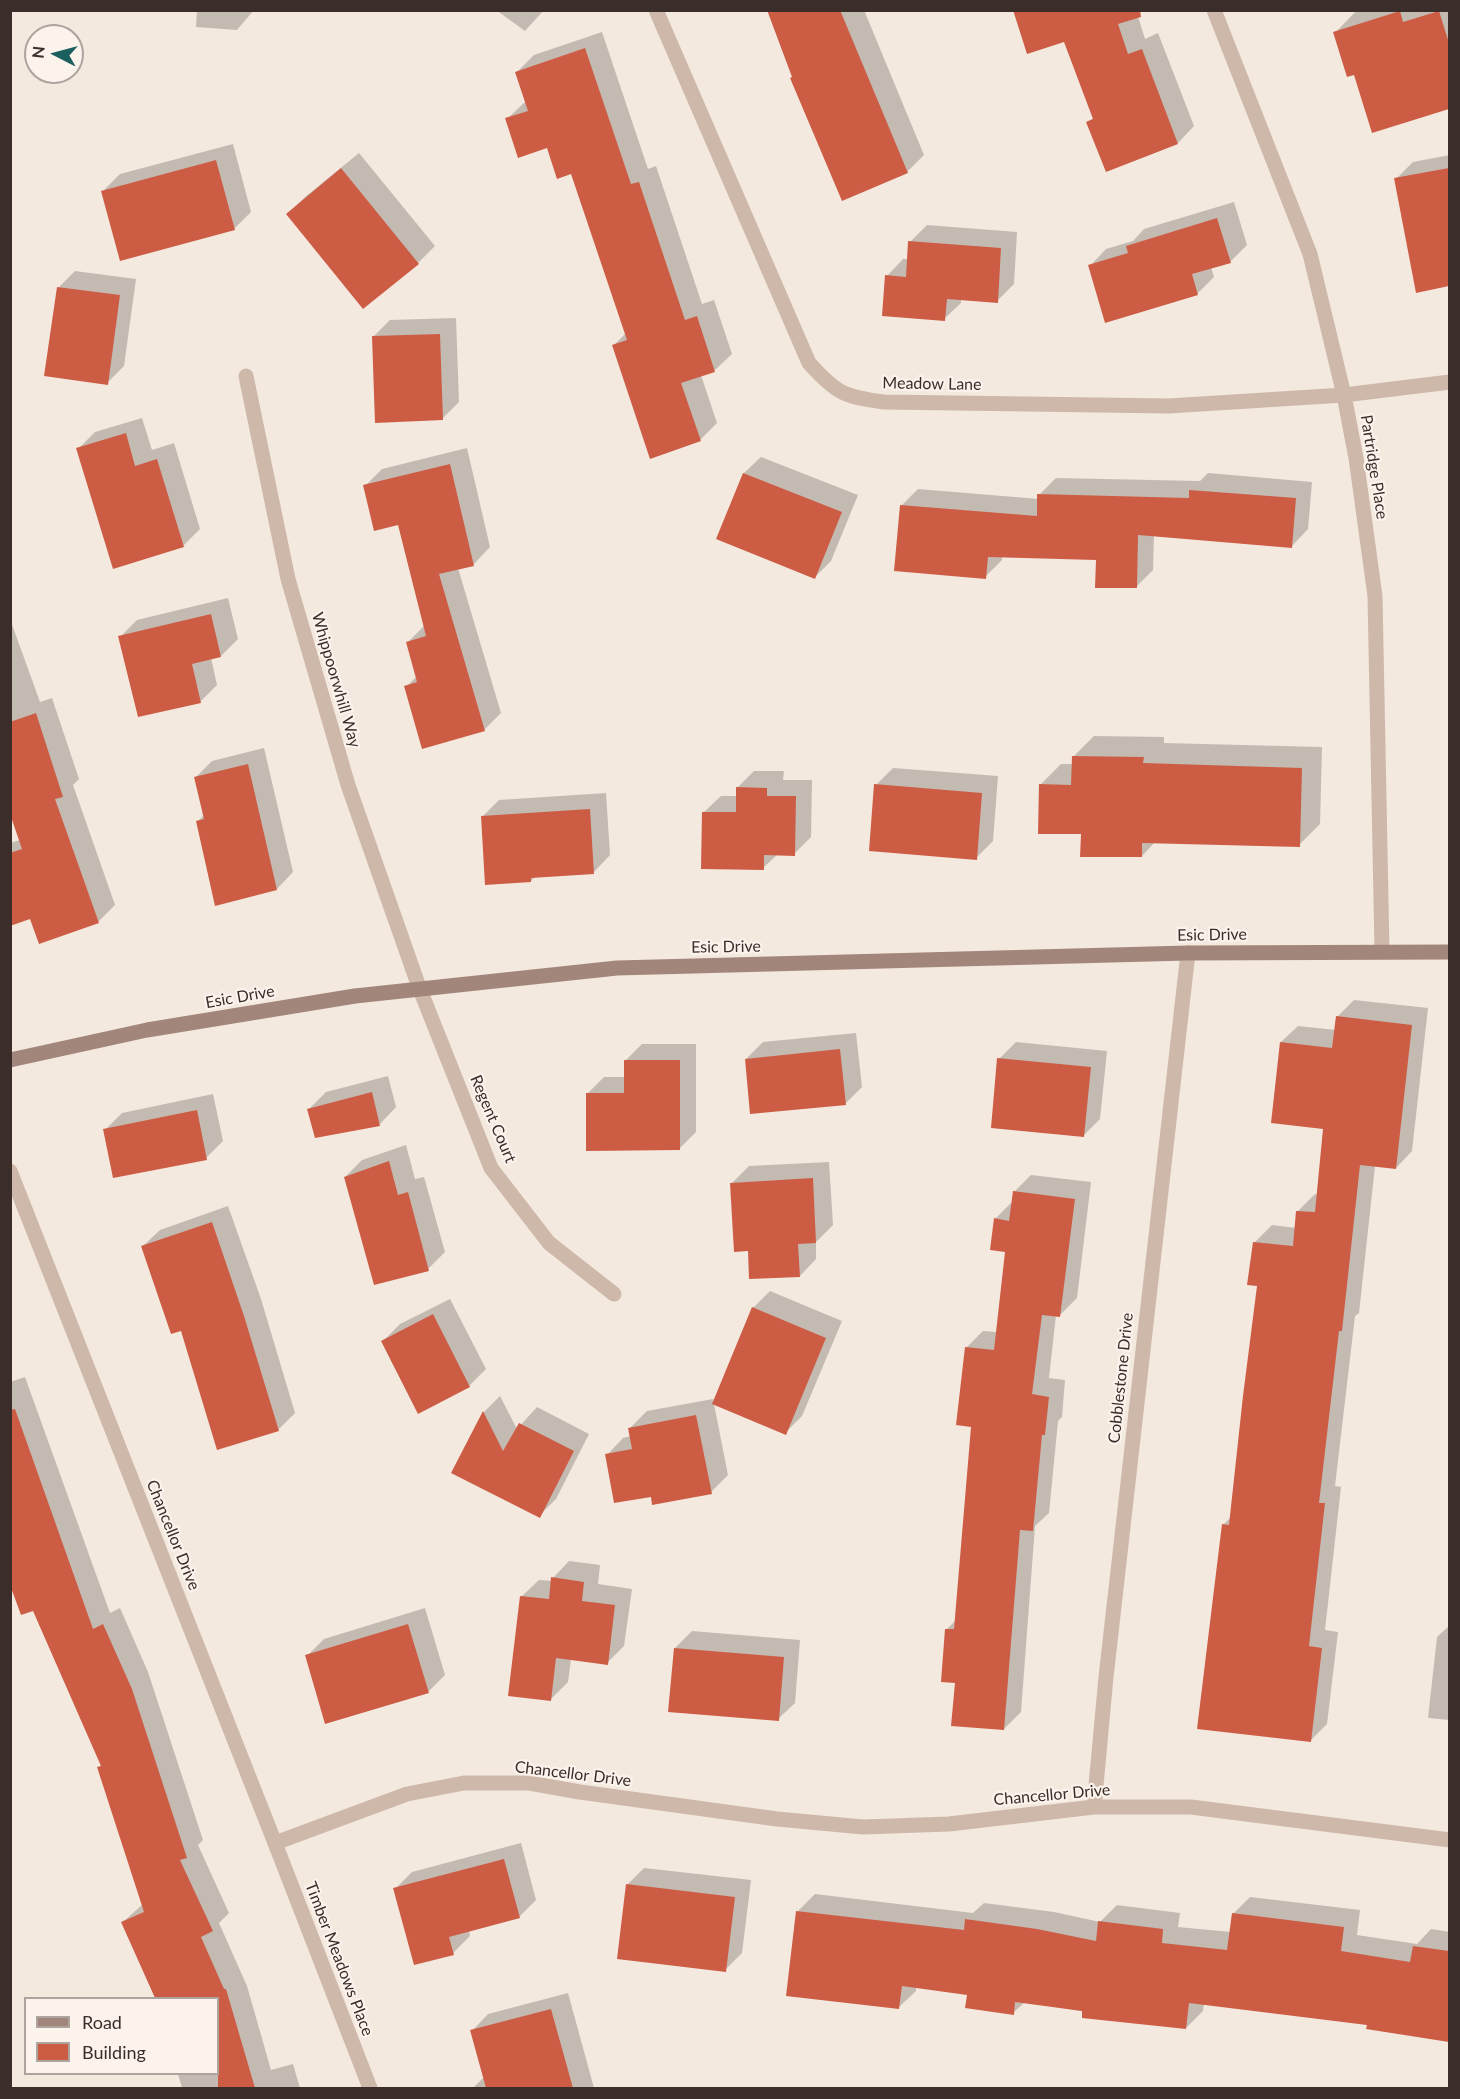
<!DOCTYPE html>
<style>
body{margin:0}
#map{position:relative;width:1460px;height:2099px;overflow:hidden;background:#f4e9df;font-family:Lato,sans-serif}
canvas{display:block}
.frame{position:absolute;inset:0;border:12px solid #3b2e2a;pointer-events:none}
.legend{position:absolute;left:24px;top:1997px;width:195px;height:78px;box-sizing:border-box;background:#fbf3ec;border:2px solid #aea49e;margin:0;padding:8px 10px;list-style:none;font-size:18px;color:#3b2e2a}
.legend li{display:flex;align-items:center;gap:12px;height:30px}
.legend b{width:30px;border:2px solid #aea49e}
.north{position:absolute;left:24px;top:24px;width:60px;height:60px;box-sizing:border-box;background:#fbf3ec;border:2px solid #aea49e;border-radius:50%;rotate:276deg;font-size:16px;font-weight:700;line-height:24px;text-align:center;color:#3b2e2a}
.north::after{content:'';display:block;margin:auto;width:21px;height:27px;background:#1c5f5f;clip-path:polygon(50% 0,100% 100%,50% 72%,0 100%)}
</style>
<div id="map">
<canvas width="1460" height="2099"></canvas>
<div class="frame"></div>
<ul class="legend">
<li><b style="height:8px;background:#a2867b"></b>Road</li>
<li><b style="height:16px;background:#cd5c45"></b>Building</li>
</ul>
<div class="north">N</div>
</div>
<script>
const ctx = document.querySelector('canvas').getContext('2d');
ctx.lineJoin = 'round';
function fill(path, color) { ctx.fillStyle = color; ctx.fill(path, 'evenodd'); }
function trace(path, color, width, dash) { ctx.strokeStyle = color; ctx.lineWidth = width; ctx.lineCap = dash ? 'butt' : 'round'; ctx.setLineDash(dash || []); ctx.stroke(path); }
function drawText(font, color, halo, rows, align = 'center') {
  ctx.font = font + ' Lato,sans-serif'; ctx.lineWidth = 4.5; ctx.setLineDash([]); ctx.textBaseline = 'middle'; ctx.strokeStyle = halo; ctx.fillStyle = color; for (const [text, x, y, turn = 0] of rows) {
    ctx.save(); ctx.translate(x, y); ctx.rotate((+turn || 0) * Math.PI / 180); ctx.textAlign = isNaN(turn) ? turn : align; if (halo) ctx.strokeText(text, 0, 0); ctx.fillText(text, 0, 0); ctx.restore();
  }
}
const shadow = new Path2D(`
 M197,10H254L237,30L196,27Z
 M496,10H544L525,31Z
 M769,10H864L924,155L907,172L794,76Z
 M1136,10L1145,39L1158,33L1194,126L1178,143L1106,170L1088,123L1094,117L1065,40Z
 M1357,10H1450V108L1373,131L1355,73L1335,33Z
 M602,32L648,169L656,166L702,304L714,300L732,354L715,370L701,375L717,423L700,440L614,345L626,333L572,172L548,146L507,119L526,101L517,72L534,55Z
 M233,144L251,212L234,229L103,191L120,174Z
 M359,153L435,246L418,263L288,214L305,197Z
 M1450,155V284L1418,291L1396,179L1413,162Z
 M1234,202L1247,245L1230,262L1211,267L1214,277L1197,294L1090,266L1106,249L1133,241L1144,229Z
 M927,225L1017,232L1014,284L997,301L961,299V303L944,319L887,276L903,259H909L910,242Z
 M75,271L136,279L124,366L107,383L58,288Z
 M456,318L459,402L442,419L373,337L390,320Z
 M142,418L152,450L174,443L200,529L183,546L78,449L95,432Z
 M467,448L490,547L474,564L458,568L501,713L484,730L406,687L417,676L407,643L425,625L399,523L365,486L382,469Z
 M761,457L858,495L831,561L815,577L718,538L744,473Z
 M1208,473L1312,482L1308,529L1292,546L1154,535L1153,570L1136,587L1097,559L1002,556V560L985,577L901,506L918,489L1039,499V495L1056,478L1200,481Z
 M228,598L238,639L221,656L211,658L217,685L200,702L120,637L137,620Z
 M10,619L40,702L52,698L79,779L73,785L115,905L98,922L31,917L10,911V843L20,840L10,810Z
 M1094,736L1164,737V743L1322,747L1320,824L1299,845L1155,842L1142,856L1082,833L1040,785L1061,764H1073V757Z
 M264,748L293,872L277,889L197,822L204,815L195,778L212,761Z
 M893,768L998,776L993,841L976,858L876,785Z
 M754,771H784L783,780H812L811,837L794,854H778L763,868L704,812L721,796H737V788Z
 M606,793L610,855L594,872L535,877L531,881L482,817L499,800Z
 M1354,1000L1428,1008L1412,1151L1396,1168L1375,1166L1359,1313L1355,1316L1335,1486L1341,1487L1325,1630L1338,1632L1327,1724L1310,1741L1223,1525L1231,1517L1259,1285L1255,1242L1272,1225L1296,1228L1298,1211L1315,1194L1318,1195L1325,1128L1281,1042L1298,1026L1336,1030L1337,1017Z
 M856,1033L862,1087L845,1104L746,1059L763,1042Z
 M1016,1042L1107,1051L1100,1119L1083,1136L999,1059Z
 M642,1044H696V1132L679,1149L587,1094L604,1077H625V1061Z
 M388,1076L396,1107L380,1124L309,1109L326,1092Z
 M213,1094L223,1141L206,1158L105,1130L122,1113Z
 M406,1145L415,1179L424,1177L445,1252L428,1269L345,1177L362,1160Z
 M829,1162L833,1225L816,1242V1259L800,1276L749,1249L732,1183L749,1166Z
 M1031,1175L1091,1182L1077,1298L1060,1315H1056L1049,1378L1065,1380L1062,1417L1058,1421L1049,1513L1035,1526L1021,1712L1004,1729L956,1682L947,1629L956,1620L973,1425L966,1348L983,1331L997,1332L1007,1251L995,1219L1012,1202L1014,1192Z
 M228,1206L261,1299L295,1413L278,1430L182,1329L143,1246L160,1230Z
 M770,1291L842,1321L802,1416L785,1433L753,1308Z
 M450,1299L486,1369L469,1386L419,1412L383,1341L400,1324Z
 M25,1377L110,1613L120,1608L148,1672L203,1840L198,1845L229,1913L219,1923L247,1986L271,2070L293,2064L300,2088H182L178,2074H218V1998H157L123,1922L143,1904L99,1768L102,1764L34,1609L10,1580V1382Z
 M500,1396L517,1429L537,1407L589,1434L556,1499L539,1516L453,1472L484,1412Z
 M713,1399L728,1475L711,1492L652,1495L607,1455L623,1438L631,1436L630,1428L647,1411Z
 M569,1561L600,1565L598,1584L632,1589L624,1646L607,1663L571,1659L568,1682L551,1699L522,1596L539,1580L552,1581L553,1578Z
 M425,1608L445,1675L428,1692L307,1656L324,1639Z
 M1450,1625V1720L1428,1718L1437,1637Z
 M692,1631L800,1640L795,1703L778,1719L675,1648Z
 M521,1843L536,1900L519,1917L469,1930L470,1936L453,1953L395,1889L412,1872Z
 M644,1868L751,1880L742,1953L725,1970L627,1885Z
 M815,1894L973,1913L984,1903L1054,1912L1100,1922L1117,1905L1180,1913L1178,1927L1231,1932L1233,1914L1250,1897L1360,1910L1357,1935L1417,1944L1431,1929L1450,1932V2040L1368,2028L1369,2024L1204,2004L1203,2011L1186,2028L1025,2002L1013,2013L968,1994L916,1986V1991L899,2007L798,1911Z
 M568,1993L594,2088H473L484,2077L472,2031L488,2014Z`);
const building = new Path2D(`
 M767,10H840L908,173L842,201L790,78L792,77Z
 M1013,10H1140L1141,17L1118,24L1128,54L1142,49L1178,144L1106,172L1086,122L1093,119L1064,42L1027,54Z
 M1400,11L1403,22L1439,11L1449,43V109L1372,133L1354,75L1347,77L1333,32Z
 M585,48L631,184L639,182L685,320L697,316L715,372L681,383L701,441L650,459L612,345L627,340L571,174L557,179L547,148L518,158L505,118L528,111L515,72Z
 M216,160L235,230L120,261L101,191Z
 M341,168L419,264L363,309L286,214Z
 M1449,168V286L1416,293L1394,178Z
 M1217,218L1231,263L1192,274L1198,295L1105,323L1088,265L1128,253L1126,246Z
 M908,241L1001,248L998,303L947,299L945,321L882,316L885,275L906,277Z
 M57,287L120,295L108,385L44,376Z
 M440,334L443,420L375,423L372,336Z
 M126,433L135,466L157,459L184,547L113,569L76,448Z
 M450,464L474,566L439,574L485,731L422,749L404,686L417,682L406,642L426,636L398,525L374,531L363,485Z
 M743,473L842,512L815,579L716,539Z
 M1189,490L1296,498L1292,548L1138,535L1137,588H1095L1096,560L988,557L986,579L894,571L900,505L1037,516V494L1189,498Z
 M211,614L221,657L192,664L201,703L138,717L118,636Z
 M36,713L63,797L55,799L99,923L39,944L30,919L10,926V853L22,849L10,814V722Z
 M1072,756L1144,757L1143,763L1302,768L1300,847L1142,843V857H1080L1081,834H1038L1039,784L1071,785Z
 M248,764L277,890L215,906L196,821L204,819L194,777Z
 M874,784L982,793L977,860L869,851Z
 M736,787L767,788V796H796L795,856L764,855V870L701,869L702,812H736Z
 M590,809L594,874L531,878V882L485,885L481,816Z
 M1336,1016L1412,1025L1396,1169L1360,1165L1342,1331H1339L1319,1503H1325L1309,1646L1322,1648L1311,1742L1197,1729L1222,1524L1229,1525L1243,1396L1257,1286L1247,1285L1253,1242L1293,1246L1296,1211L1315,1212L1323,1129L1271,1123L1280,1042L1332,1048Z
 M840,1049L846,1105L750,1114L745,1059Z
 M997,1058L1091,1067L1084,1137L991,1128Z
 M624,1060H680V1150L586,1151V1093H624Z
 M372,1092L380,1126L315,1138L307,1109Z
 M197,1110L207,1160L113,1178L103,1129Z
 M389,1161L398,1195L408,1192L429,1271L374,1285L344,1177Z
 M813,1178L816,1243L798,1244L800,1277L749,1279L748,1251L734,1252L730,1183Z
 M1013,1191L1075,1199L1060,1317L1042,1315L1032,1394L1049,1397L1045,1435H1042L1033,1531L1020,1530L1004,1730L951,1726L955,1683L941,1682L945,1629H954L971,1427L956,1425L965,1347L994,1350L1005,1252L990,1250L994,1218L1009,1221Z
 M212,1222L244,1316L279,1431L217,1450L181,1331L171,1334L141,1246Z
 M752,1307L826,1338L786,1435L712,1404Z
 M433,1314L470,1387L418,1414L381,1341Z
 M15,1409L93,1629L103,1624L132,1689L187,1858L180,1860L213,1931L201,1937L224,1989H226L255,2088H218V1998H155L121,1922L144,1912L97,1767L101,1766L33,1611L21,1615L10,1585V1410Z
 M483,1411L503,1451L519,1423L574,1451L540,1518L451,1473Z
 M696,1415L712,1494L652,1505L651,1497L614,1503L605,1454L632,1449L628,1428Z
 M551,1577L584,1582L582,1601L615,1605L608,1665L556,1658L551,1701L508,1696L520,1596L549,1599Z
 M408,1624L429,1693L325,1724L305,1655Z
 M674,1648L784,1657L779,1721L668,1712Z
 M504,1859L520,1918L449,1937L454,1955L414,1965L393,1888Z
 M626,1884L735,1897L726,1972L617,1959Z
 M796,1911L964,1930L965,1919L1037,1929L1096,1941L1098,1921L1163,1929L1162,1943L1227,1950L1232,1913L1344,1927L1341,1951L1410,1962L1413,1946L1449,1951V2042L1366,2029L1367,2025L1189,2003L1186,2029L1082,2018V2011L1015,2002L1014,2015L965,2008L967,1995L902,1986L899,2009L786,1996Z
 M551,2009L573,2088H486L470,2030Z`);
const street = new Path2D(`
 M656,10L809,363C836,393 844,397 884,402L1169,406L1344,395L1450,382
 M1214,10L1310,254L1344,395L1356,458L1375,596L1382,951
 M246,376L288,579L348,785L419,987L491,1168L549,1243L614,1294
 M10,1171L275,1843L370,2088
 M1094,1807L1106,1677L1188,953
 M275,1843L407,1794L464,1783H529L580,1792L777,1819L863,1827L949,1824L1094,1807H1191L1450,1840`);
const secondary = new Path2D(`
 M10,1060L147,1030L355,996L617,968L1188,953L1450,952`);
const streetNames = [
 ["Meadow Lane",932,384,1],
 ["Partridge Place",1374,467,81],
 ["Whippoorwhill Way",336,680,74],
 ["Esic Drive",1212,935,-1],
 ["Esic Drive",726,947,-1],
 ["Esic Drive",240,997,-10],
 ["Regent Court",493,1119,67],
 ["Cobblestone Drive",1121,1378,-84],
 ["Chancellor Drive",173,1535,68],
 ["Chancellor Drive",573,1774,7],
 ["Chancellor Drive",1052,1795,-5],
 ["Timber Meadows Place",339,1959,69]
];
fill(shadow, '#0003');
fill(building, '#cd5c45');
trace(street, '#ceb8aa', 15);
trace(secondary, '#a2867b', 15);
drawText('16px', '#3b2e2a', '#fbf3ec', streetNames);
</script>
